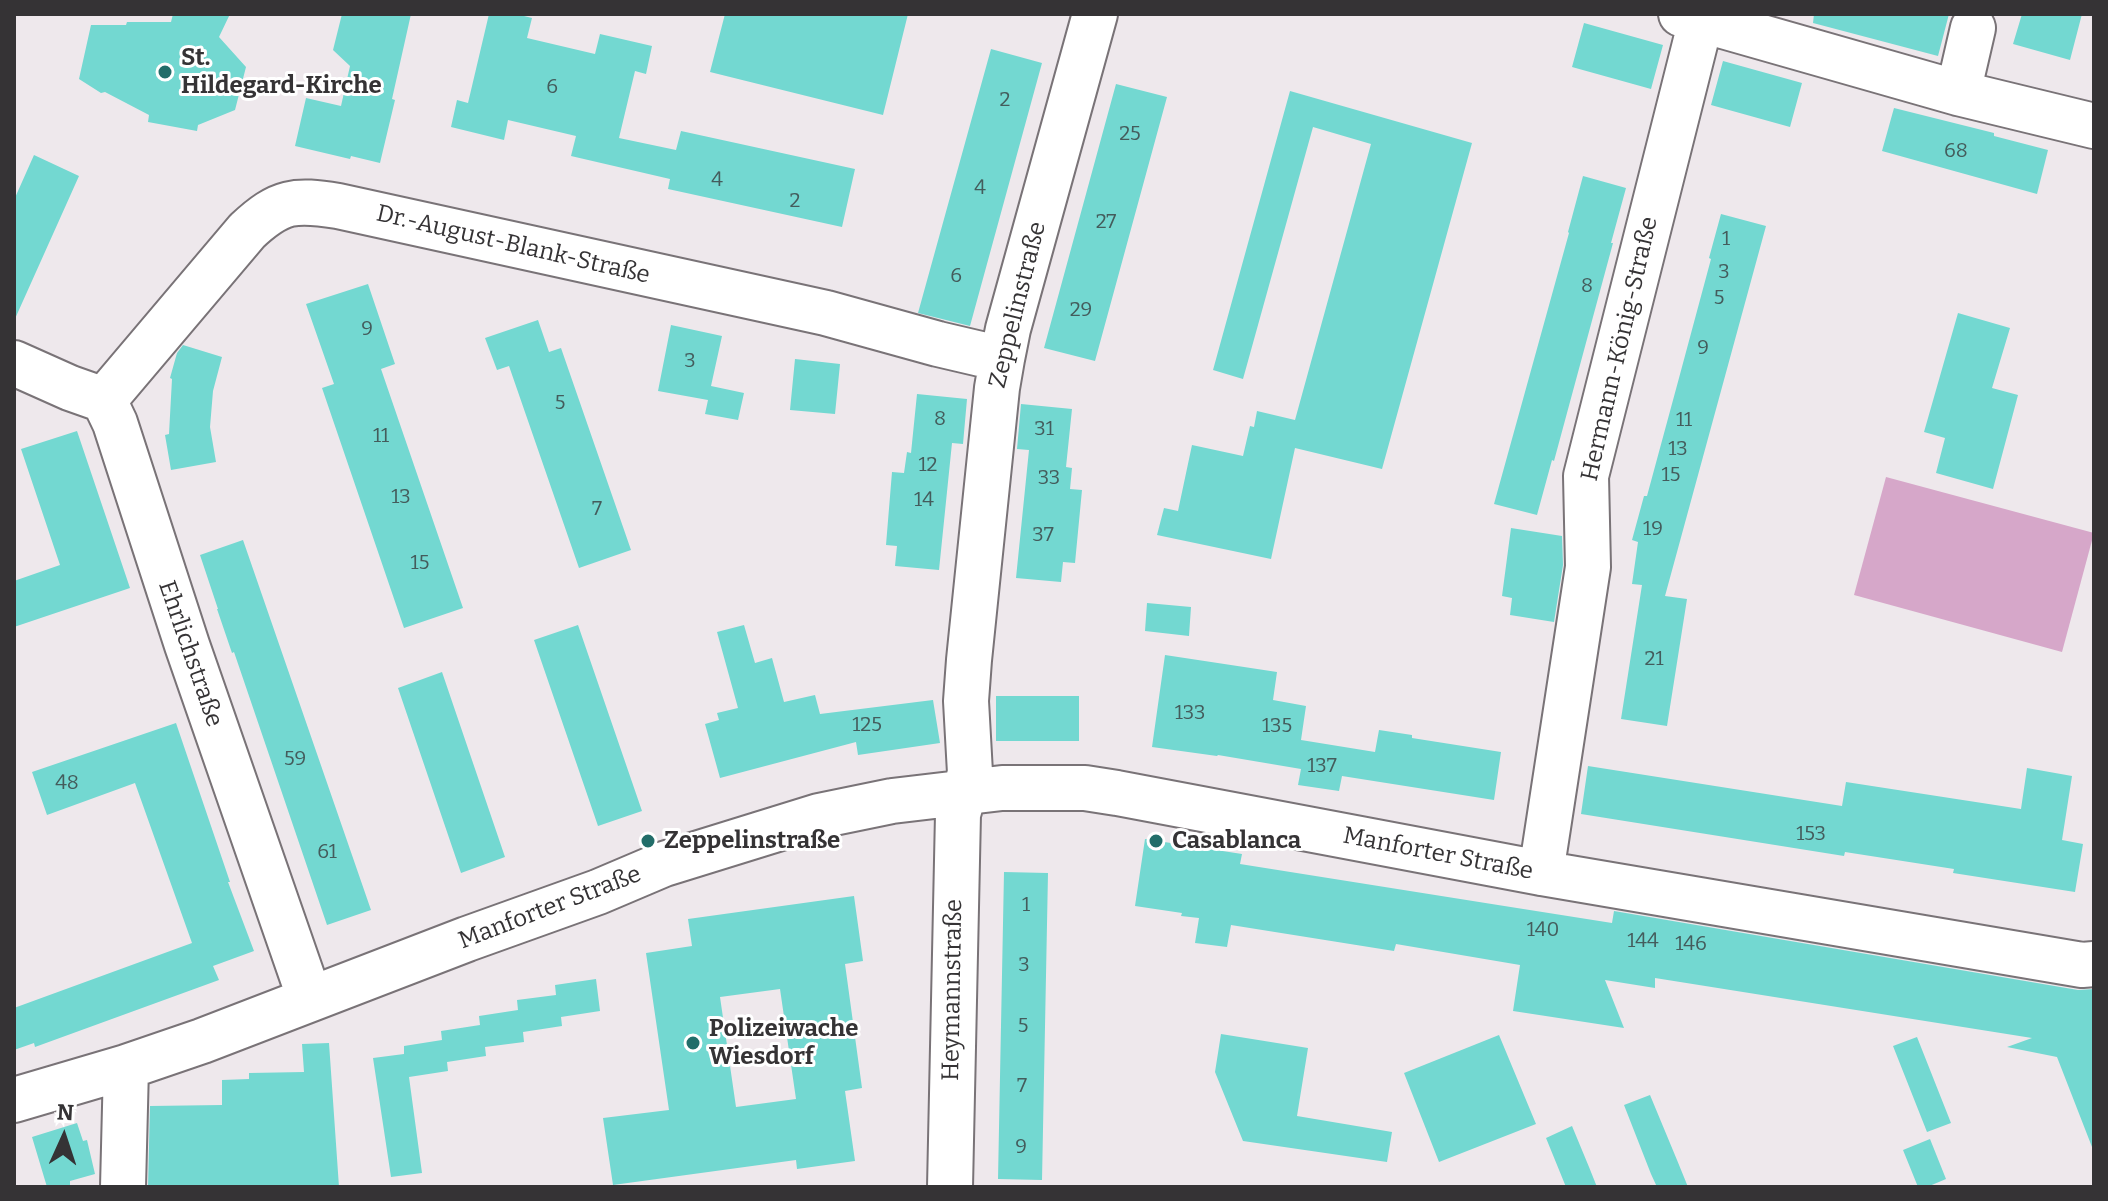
<!DOCTYPE html>
<meta charset="utf-8">
<style>
body{margin:0}
#map{position:relative;width:2108px;height:1201px;overflow:hidden;background:#eee8ec;font-family:Bitter,serif}
canvas{display:block}
.frame{position:absolute;inset:0;border:16px solid #353335;pointer-events:none}
.north{position:absolute;left:24px;top:1097px;width:80px;height:80px;-webkit-text-stroke:6px #fff;paint-order:stroke;rotate:3deg;font-size:22px;font-weight:700;line-height:32px;text-align:center;color:#353335}
.north::after{content:'';display:block;margin:auto;width:28px;height:36px;background:#353335;clip-path:polygon(50% 0,100% 100%,50% 72%,0 100%)}
</style>
<div id="map">
<canvas width="2108" height="1201"></canvas>
<div class="frame"></div>
<div class="north">N</div>
</div>
<script>
const ctx = document.querySelector('canvas').getContext('2d');
ctx.lineJoin = 'round';
function fill(path, color) { ctx.fillStyle = color; ctx.fill(path, 'evenodd'); }
function trace(path, color, width, dash) { ctx.strokeStyle = color; ctx.lineWidth = width; ctx.lineCap = dash ? 'butt' : 'round'; ctx.setLineDash(dash || []); ctx.stroke(path); }
function drawText(font, color, halo, rows, align = 'center') {
  ctx.font = font + ' Bitter,serif'; ctx.lineWidth = 6; ctx.setLineDash([]); ctx.textBaseline = 'middle'; ctx.strokeStyle = halo; ctx.fillStyle = color; for (const [text, x, y, turn = 0] of rows) {
    ctx.save(); ctx.translate(x, y); ctx.rotate((+turn || 0) * Math.PI / 180); ctx.textAlign = isNaN(turn) ? turn : align; if (halo) ctx.strokeText(text, 0, 0); ctx.fillText(text, 0, 0); ctx.restore();
  }
}
const green = new Path2D(`
 M1886,477L2094,533L2062,652L1854,595Z`);
const building = new Path2D(`
 M173,14H230L219,37L246,67L235,110L198,125L197,131L148,122L149,115L105,92L101,93L79,79L91,25H126L127,22H171Z
 M342,14H411L392,99L395,100L380,163L351,156L350,159L295,146L306,98L341,106L350,66L333,50Z
 M489,14H516L532,18L527,38L595,54L600,34L652,46L646,74L635,71L619,138L676,150L681,131L855,169L842,227L668,189L670,179L571,156L576,136L508,120L504,140L451,127L457,100L468,103Z
 M725,14H908L883,115L710,72Z
 M1814,14H1949L1938,56L1813,23Z
 M2022,14H2082L2070,60L2013,44Z
 M1584,23L1663,45L1651,89L1572,67Z
 M991,49L1042,63L970,326L918,313Z
 M1723,61L1802,83L1790,127L1711,105Z
 M1116,84L1167,97L1095,361L1044,348Z
 M1290,91L1472,143L1382,469L1295,448L1271,559L1157,535L1164,508L1178,511L1192,445L1243,456L1250,426L1254,427L1257,411L1295,420L1371,144L1313,127L1243,379L1213,370Z
 M1894,108L1994,133V136L2048,150L2037,194L1882,151Z
 M34,155L79,176L14,321V200Z
 M1583,176L1626,188L1611,243H1613L1554,461L1552,460L1537,515L1494,504L1569,233L1568,232Z
 M1721,214L1766,226L1665,596L1687,599L1667,726L1621,719L1642,585L1632,584L1638,542L1632,540L1644,496H1647L1679,378L1711,259L1709,258Z
 M368,284L395,364L381,369L463,608L404,628L322,388L334,384L306,304Z
 M1958,313L2010,328L1992,388L2018,395L1993,489L1936,473L1945,438L1924,432Z
 M538,320L549,352L561,348L631,550L579,568L509,366L497,370L485,338Z
 M671,325L722,336L711,386L744,393L738,420L705,414L708,400L658,391Z
 M183,345L222,357L213,391L210,427L216,462L171,470L165,435L169,434L172,379L170,378L177,353Z
 M795,359L840,364L835,414L790,410Z
 M917,394L967,399L963,444L952,443L939,570L895,566L897,546L886,545L892,472L904,473L907,452L911,453Z
 M1021,404L1072,409L1066,467L1072,468L1070,489L1082,490L1075,563L1063,562L1061,582L1016,578L1029,450L1017,449Z
 M77,431L130,588L14,627V581L60,565L21,449Z
 M1511,528L1562,536L1563,565L1554,622L1510,615L1512,598L1502,596Z
 M243,540L371,910L327,925L234,652L232,653L217,609H218L200,555Z
 M1147,603L1191,607L1189,636L1145,631Z
 M578,625L642,811L598,826L534,640Z
 M744,625L755,663L772,658L784,702L815,695L820,714L933,700L940,743L858,755L856,742L720,778L705,724L719,720L717,713L738,708L717,632Z
 M1165,655L1277,672L1273,700L1306,706L1301,740L1375,752L1379,730L1412,735V738L1501,752L1494,800L1342,776L1339,791L1298,785L1301,769L1218,755L1217,756L1152,747Z
 M442,672L505,857L461,873L398,688Z
 M996,696H1079V741H996Z
 M176,723L230,882H228L254,951L213,966L219,980L35,1047L34,1043L14,1050V1008L192,943L135,783L47,815L32,772Z
 M1588,766L1842,806L1846,782L2021,809L2027,768L2072,776L2062,840L2083,844L2075,892L1953,873L1954,869L1845,852L1844,856L1581,814Z
 M1145,839L1242,854L1240,864L1498,905L1612,923L1614,911L2078,990L2094,989V1146L2092,1147L2057,1057L2007,1047L2032,1038L1655,978V988L1605,980L1624,1028L1513,1011L1520,965L1396,944L1394,951L1231,925L1227,947L1195,943L1199,918L1181,916L1182,913L1135,906Z
 M1004,872L1048,873L1042,1180L998,1179Z
 M854,896L863,961L845,964L862,1088L845,1091L855,1161L797,1169L796,1160L613,1185L603,1118L669,1110L646,953L692,946L688,919ZM780,989L796,1099L736,1107L720,997Z
 M596,979L600,1011L561,1017L562,1026L523,1032L524,1042L485,1047L486,1056L447,1062L448,1071L409,1077L422,1173L391,1177L373,1058L404,1054V1046L442,1040L441,1031L480,1025L479,1016L518,1010L517,1000L556,995L555,985Z
 M1221,1034L1308,1048L1297,1116L1392,1132L1387,1162L1243,1141L1215,1072Z
 M1499,1035L1536,1124L1439,1162L1404,1073Z
 M1917,1037L1951,1123L1927,1132L1893,1046Z
 M329,1043L339,1187H148L150,1106L222,1105V1080L249,1079V1073L304,1072L302,1044Z
 M1650,1095L1677,1160L1688,1187H1657L1651,1174L1624,1105Z
 M77,1123L83,1141L87,1140L95,1174L70,1181V1187H47L32,1137Z
 M1572,1126L1589,1167L1597,1187H1566L1546,1138Z
 M1930,1139L1946,1179L1927,1187H1918L1903,1150Z`);
const minor = new Path2D(`
 M1681,14L1958,93L2094,126
 M1958,93L1973,28
 M14,363L70,388L104,400L115,423L187,645L310,999
 M104,400L247,231C280,200 295,199 338,206L826,313L938,344L1002,359
 M1541,873L1588,567L1586,476L1701,20
 M14,1100L126,1067L202,1041L467,939L598,892L664,864L819,816L892,801L1002,788H1085L1117,793L1541,873L2082,965L2094,964
 M123,1187L126,1067
 M950,1187L958,814L970,773L966,701L969,660L997,388L1002,359L1008,329L1095,14`);
const markers = [
 [165,72,8,"#226d69"],
 [648,841,8,"#226d69"],
 [1156,841,8,"#226d69"],
 [693,1043,8,"#226d69"]
];
const numberNames = [
 ["6",552,87],
 ["2",1005,100],
 ["25",1130,134],
 ["68",1956,151],
 ["4",717,180],
 ["4",980,188],
 ["2",795,201],
 ["27",1106,222],
 ["1",1726,239],
 ["3",1724,272],
 ["6",956,276],
 ["8",1587,286],
 ["5",1719,298],
 ["29",1081,310],
 ["9",367,329],
 ["9",1703,348],
 ["3",690,361],
 ["5",560,403],
 ["8",940,419],
 ["11",1684,420],
 ["31",1044,429],
 ["11",381,436],
 ["13",1678,449],
 ["12",928,465],
 ["15",1671,475],
 ["33",1049,478],
 ["13",401,497],
 ["14",924,500],
 ["7",597,509],
 ["19",1653,529],
 ["37",1043,535],
 ["15",420,563],
 ["21",1654,659],
 ["133",1190,713],
 ["125",867,725],
 ["135",1277,726],
 ["59",295,759],
 ["137",1322,766],
 ["48",67,783],
 ["153",1811,834],
 ["61",327,852],
 ["1",1026,905],
 ["140",1543,930],
 ["144",1643,941],
 ["146",1691,944],
 ["3",1024,965],
 ["5",1023,1026],
 ["7",1022,1086],
 ["9",1021,1147]
];
const poiNames = [
 ["St.",181,58],
 ["Hildegard-Kirche",181,86],
 ["Zeppelinstraße",664,841],
 ["Casablanca",1172,841],
 ["Polizeiwache",709,1029],
 ["Wiesdorf",709,1057]
];
const streetNames = [
 ["Dr.-August-Blank-Straße",513,245,13],
 ["Zeppelinstraße",1018,305,-76],
 ["Hermann-König-Straße",1620,349,-77],
 ["Ehrlichstraße",190,654,71],
 ["Manforter Straße",1438,854,11],
 ["Manforter Straße",550,908,-21],
 ["Heymannstraße",953,990,-89]
];
fill(green, '#d6a7c9');
fill(building, '#73d8d1');
trace(minor, '#797377', 48);
trace(minor, '#fff', 44);
for (const [x, y, r, color] of markers) { const dot = new Path2D(); dot.arc(x, y, r, 0, 2 * Math.PI); ctx.fillStyle = color; ctx.fill(dot); trace(dot, '#fff', 3); }
drawText('20px', '#445c5c', null, numberNames);
drawText('bold 24px', '#353335', '#fff', poiNames, 'left');
drawText('24px', '#353335', '#fff', streetNames);
</script>
